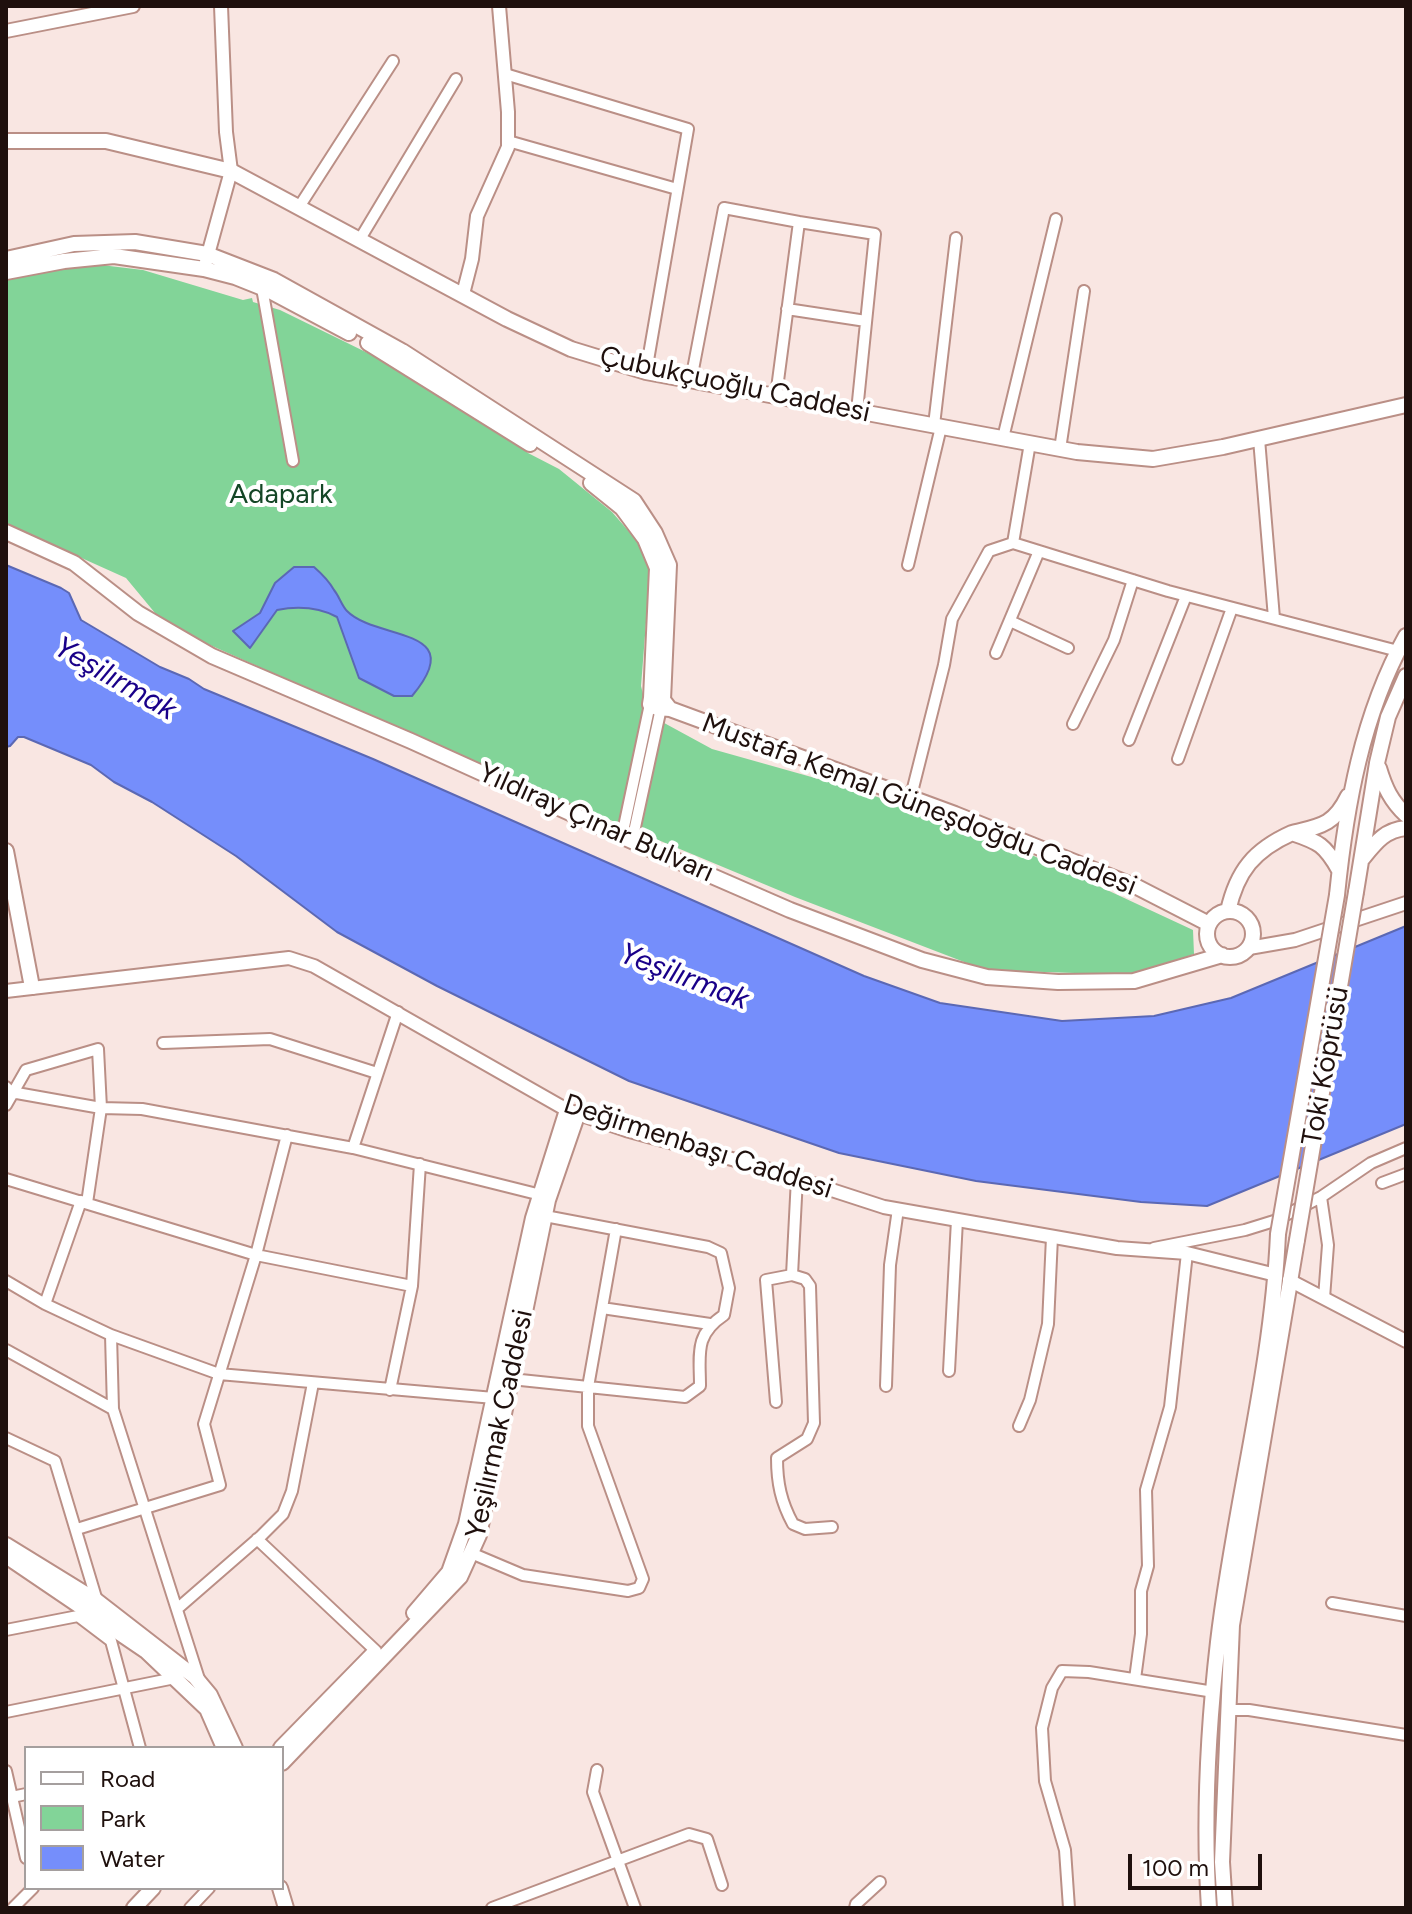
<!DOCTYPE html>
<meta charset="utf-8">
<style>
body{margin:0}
#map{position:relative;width:1412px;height:1914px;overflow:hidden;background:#f9e6e2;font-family:Figtree,sans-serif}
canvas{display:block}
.frame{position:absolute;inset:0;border:8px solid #1f100d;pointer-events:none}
.legend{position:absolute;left:24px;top:1746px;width:260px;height:144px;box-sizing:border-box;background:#fff;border:2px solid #a59f9e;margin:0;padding:10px 14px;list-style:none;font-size:24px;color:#1f100d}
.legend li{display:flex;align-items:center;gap:16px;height:40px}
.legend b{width:40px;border:2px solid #a59f9e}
.scale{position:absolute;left:1128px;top:1854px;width:134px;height:36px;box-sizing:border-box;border:4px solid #1f100d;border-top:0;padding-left:10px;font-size:24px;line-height:28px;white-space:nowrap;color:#1f100d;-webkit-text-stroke:6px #fff;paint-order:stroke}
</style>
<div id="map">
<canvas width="1412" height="1914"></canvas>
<div class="frame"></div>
<ul class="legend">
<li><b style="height:10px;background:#fff"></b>Road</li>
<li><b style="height:22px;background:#82d498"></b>Park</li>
<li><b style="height:22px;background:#758efb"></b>Water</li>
</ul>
<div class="scale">100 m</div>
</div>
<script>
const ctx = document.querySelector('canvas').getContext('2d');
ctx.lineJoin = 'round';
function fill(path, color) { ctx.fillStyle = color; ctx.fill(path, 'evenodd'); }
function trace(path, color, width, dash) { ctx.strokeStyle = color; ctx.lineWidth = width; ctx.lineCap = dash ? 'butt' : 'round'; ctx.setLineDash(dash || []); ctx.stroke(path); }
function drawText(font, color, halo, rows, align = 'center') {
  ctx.font = font + ' Figtree,sans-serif'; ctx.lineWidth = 8; ctx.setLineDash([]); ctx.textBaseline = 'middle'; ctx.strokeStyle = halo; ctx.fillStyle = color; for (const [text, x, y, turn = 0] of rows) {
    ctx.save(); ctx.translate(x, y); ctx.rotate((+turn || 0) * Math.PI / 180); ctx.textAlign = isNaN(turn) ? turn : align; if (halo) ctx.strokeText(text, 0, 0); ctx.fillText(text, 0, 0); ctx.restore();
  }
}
const green = new Path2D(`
 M93,264L143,270L243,300L252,298L253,302L280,310L431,384L528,453L559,469L612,512L638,542L650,572L641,686L645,702L655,718L712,749L847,787L978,830L1193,930L1194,954L1134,975L985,970L795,897L495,772L165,625L126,578L6,524V280Z`);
const water = new Path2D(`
 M6,565L61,588L69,593L81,620L160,667L189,679L204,689L373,759L864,976L940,1003L1062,1021L1154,1016L1231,998L1406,926V1124L1207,1206L1141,1202L976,1181L839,1153L629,1081L437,986L337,932L236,856L152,802L114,782L91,765L24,737H18L10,746L6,747Z
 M294,567H314C322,574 329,581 334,590C339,596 342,606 347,611C376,641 471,626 412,696H394L359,678L337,617C318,607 298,606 277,610L250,648L233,631L260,613L275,583Z`);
const minor = new Path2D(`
 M505,74L688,129L646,372
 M508,141L677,189
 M299,207L393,61
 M799,222L875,234L857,411
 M360,239L456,79
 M262,288L293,461
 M787,309L866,321
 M691,380L724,208L799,222L776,396
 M934,425L956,238
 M1003,438L1056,219
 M1259,439L1274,618
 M1060,449L1084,291
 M1013,543L1030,443
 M908,565L941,427
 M1010,621L1068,648
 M996,653L1039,551
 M1073,724L1114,640L1133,580
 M1129,740L1186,596
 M1178,759L1232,608
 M911,796L944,665L952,619L989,551L1013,543L1168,591L1398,651
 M622,836L650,704
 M632,841L661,708
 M163,1043L270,1039L377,1073
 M6,1087L11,1092L101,1108L142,1109L353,1148L541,1195
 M6,1105L26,1070L98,1049L101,1108L87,1203
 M353,1148L398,1012
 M6,1179L256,1255L412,1286
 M1382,1183L1406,1174
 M1321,1197L1328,1245L1324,1298
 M1154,1248L1245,1230L1274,1221L1321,1197L1371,1163L1406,1148
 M792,1275L805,1279L810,1286L814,1423L807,1439L777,1458C777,1483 781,1502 793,1524L805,1529L832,1527
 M6,1281L45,1304L111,1335L219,1374L494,1398
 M45,1304L81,1201
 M602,1308L710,1324
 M111,1335L113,1409
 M6,1350L113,1409L199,1679
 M949,1371L957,1220
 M511,1379L685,1397L700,1386C700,1354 694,1335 724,1315L729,1288L721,1253L708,1247L545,1216
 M886,1386L890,1265L898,1209
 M390,1390L412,1286L420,1164
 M776,1402L766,1280L792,1275L797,1178
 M1019,1426L1030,1400L1048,1324L1052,1237
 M6,1438L55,1461L97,1601
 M77,1529L220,1485L204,1424L256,1255L287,1135
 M257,1539L376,1651
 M471,1553L523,1575L628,1591L639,1588L643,1579L588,1426V1387L616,1229
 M1332,1603L1406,1616
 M177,1609L261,1536L283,1514L292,1491L313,1383
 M6,1630L78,1616L111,1641L140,1748
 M1135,1679L1141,1634V1591L1148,1566L1146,1490L1170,1407L1187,1253
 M1227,1710H1249L1406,1735
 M6,1712L175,1678
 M597,1770L593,1792L635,1908
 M6,1771L26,1858
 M12,1797L26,1794
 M13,1908L33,1888
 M190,1908L209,1888
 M492,1908L689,1834L707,1839L722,1885
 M855,1908L856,1904L880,1882
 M1069,1908L1065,1850L1045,1781L1042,1728L1052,1688L1062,1671L1089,1672L1214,1692`);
const tertiary = new Path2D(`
 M6,31L133,6
 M204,269L231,171L226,132L221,6
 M463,294L472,259L477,216L508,147V112L499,6
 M1249,948L1295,940L1406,903
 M6,991L289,958L314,966L567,1110L626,1130L761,1167L884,1207L1117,1248L1187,1253L1276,1275
 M1289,1280L1406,1341`);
const secondary = new Path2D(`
 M6,141H106L231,171L507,319L571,349L646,372L1077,452L1153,459L1223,447L1406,405
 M6,259L74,244L135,242L207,254L274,280L402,351L634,501L655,533L669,565L663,700L670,709
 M6,272L64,261L114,256L204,269L235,277L270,291L349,333
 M368,343L530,444
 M591,483L622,508L645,539L657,568L651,698
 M6,532L74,563L138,613L212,656L411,741L643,846L790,910L922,960L987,977L1058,982L1134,981L1222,955
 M657,697L651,698L650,704L657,708L670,709L955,814L1137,887L1209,924
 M1379,768C1385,788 1391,801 1406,815
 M6,851L32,987
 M1363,858C1376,842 1385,830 1406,828
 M1339,870C1325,845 1319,842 1292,833C1321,826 1334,825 1348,796
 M1356,892L1377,763L1388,717L1406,676
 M1337,895C1346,806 1362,715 1406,636
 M1228,911C1237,871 1254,850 1292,833
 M1207 934a23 23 0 1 1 46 0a23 23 0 1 1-46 0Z
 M6,1545L97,1601L195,1677L210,1695L235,1748
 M6,1556L146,1651L207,1709L224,1748
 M414,1613L449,1572L466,1524L533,1218L567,1110
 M281,1748L374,1653
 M282,1763L460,1577L479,1535L548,1200L578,1113
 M280,1888L286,1908
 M134,1908L153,1888
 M1209,1908C1203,1820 1208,1729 1218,1642C1234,1505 1272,1372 1278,1234
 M1225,1908L1222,1862L1232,1625L1297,1240`);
const secondaryBridge = new Path2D(`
 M1278,1234L1337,895
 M1297,1240L1356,892`);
const streetNames = [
 ["Çubukçuoğlu Caddesi",735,385,12],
 ["Mustafa Kemal Güneşdoğdu Caddesi",919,805,21],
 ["Yıldıray Çınar Bulvarı",596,823,24],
 ["Toki Köprüsü",1326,1066,-80],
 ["Değirmenbaşı Caddesi",698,1147,18],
 ["Yeşilırmak Caddesi",500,1424,-78]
];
const parkNames = [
 ["Adapark",281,495]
];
const waterNames = [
 ["Yeşilırmak",115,679,30],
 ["Yeşilırmak",684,977,21]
];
fill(green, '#82d498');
fill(water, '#758efb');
trace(water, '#5b68b4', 2);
trace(minor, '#ba8f86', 14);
trace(tertiary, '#ba8f86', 16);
trace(secondary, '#ba8f86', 18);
trace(minor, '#fff', 10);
trace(tertiary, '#fff', 12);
trace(secondary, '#fff', 14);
trace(secondaryBridge, '#ba8f86', 18, []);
trace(secondaryBridge, '#fff', 14);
drawText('28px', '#1f100d', '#fff', streetNames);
drawText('28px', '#144626', '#fff', parkNames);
drawText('italic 30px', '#190089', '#fff', waterNames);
</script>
